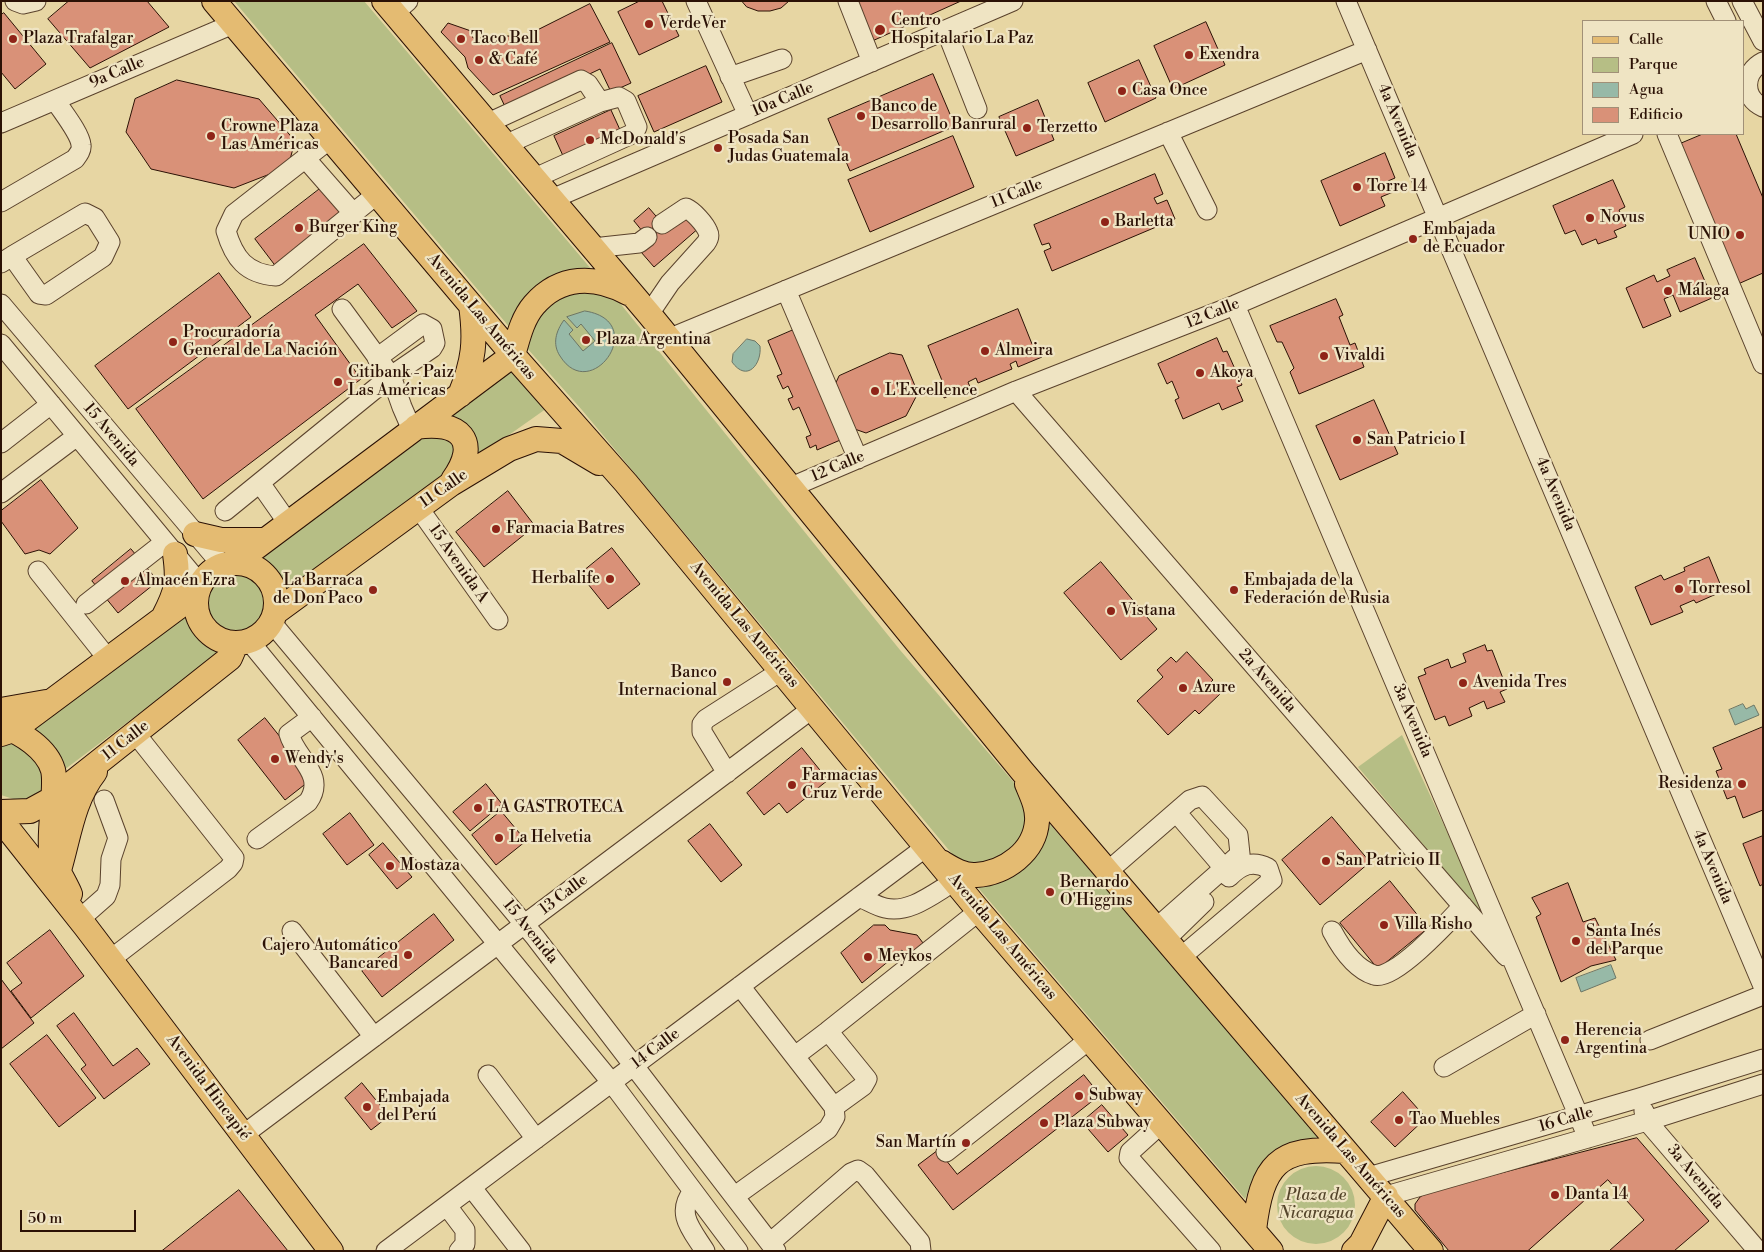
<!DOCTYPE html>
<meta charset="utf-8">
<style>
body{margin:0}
#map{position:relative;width:1764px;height:1252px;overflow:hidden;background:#e7d6a3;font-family:"Libre Bodoni",serif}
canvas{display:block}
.frame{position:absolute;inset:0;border:2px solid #2b1105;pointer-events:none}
.legend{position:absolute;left:1582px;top:20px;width:162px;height:115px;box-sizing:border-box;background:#efe4c3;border:1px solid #a19077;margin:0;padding:6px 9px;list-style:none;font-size:15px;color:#2b1105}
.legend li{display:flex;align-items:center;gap:10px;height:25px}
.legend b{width:25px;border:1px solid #a19077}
.scale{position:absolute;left:20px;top:1210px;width:116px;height:22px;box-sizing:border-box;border:2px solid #2b1105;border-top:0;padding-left:6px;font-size:15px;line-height:18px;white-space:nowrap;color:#2b1105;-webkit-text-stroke:4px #efe4c3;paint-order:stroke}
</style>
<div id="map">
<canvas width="1764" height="1252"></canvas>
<div class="frame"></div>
<ul class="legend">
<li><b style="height:6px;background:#e4bb72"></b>Calle</li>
<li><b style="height:14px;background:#b6be85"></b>Parque</li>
<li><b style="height:14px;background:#97b9a7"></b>Agua</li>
<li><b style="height:14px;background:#d99178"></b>Edificio</li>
</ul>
<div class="scale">50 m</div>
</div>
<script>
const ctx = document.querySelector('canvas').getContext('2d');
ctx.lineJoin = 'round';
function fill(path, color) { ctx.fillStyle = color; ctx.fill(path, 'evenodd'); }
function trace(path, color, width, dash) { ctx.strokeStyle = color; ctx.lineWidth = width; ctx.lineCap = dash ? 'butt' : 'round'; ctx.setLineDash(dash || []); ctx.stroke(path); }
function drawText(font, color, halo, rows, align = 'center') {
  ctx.font = font + ' "Libre Bodoni",serif'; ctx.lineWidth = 4.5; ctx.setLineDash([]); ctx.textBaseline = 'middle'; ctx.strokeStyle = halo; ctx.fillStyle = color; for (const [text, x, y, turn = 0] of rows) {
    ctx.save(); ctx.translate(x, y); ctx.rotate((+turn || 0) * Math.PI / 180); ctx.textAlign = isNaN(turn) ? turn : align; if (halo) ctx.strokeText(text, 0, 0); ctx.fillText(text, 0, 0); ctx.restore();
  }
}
const green = new Path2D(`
 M234,1H364L592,270L511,329Z
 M587,289L615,297L900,650L1029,800L1032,822L1013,857L963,867L582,410L526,347L541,312L557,298Z
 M511,362L550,406L475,459L459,420L447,414Z
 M422,433L456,442V466L284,600C279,581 269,570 253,558Z
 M205 603a32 32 0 1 1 64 0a32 32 0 1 1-64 0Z
 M188,609L201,633L222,651L64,770C56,753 48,739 32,728Z
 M1402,735L1490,924L1358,767Z
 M1,741C31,746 43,768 47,795L25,803L1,795Z
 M1042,815L1323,1140C1277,1138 1261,1159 1245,1199L974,883L998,875Z
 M1277 1205a39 39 0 1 1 78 0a39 39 0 1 1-78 0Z`);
const water = new Path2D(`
 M585,311C651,321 591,406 560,356C552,344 556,331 564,320L573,330L569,334L583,351L595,341L581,324L577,328L567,317Z
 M747,339L755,341L760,346C762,364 747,383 732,362L733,354Z
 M1743,704L1746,709L1754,705L1759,715L1735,725L1729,710Z
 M1611,965L1616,978L1581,992L1576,978Z`);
const building = new Path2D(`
 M69,1H147L169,27L90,68L48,19Z
 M640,1H662L679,36L639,55L618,12Z
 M742,1H789L781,8L770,11H758L747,7Z
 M852,1H961L870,42Z
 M590,4L610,42L493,95L468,68L465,57L441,32L448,23L471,31L473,38L527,35Z
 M4,13L46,64L15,89L1,72V15Z
 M1206,22L1225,65L1173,89L1154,46Z
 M612,43L631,83L611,92L600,69L508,113L500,96Z
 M1139,60L1156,98L1105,122L1088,83Z
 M706,66L722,102L654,132L638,96Z
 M933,74L955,126L850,171L828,119Z
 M177,80L259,99L295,141L288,167L234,188L151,169L126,132L135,99Z
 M1038,100L1054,140L1016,156L999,117Z
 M611,110L626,143L569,169L554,136Z
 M1703,134H1736L1763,198V273L1738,284L1680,144Z
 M953,136L974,187L870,232L848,180Z
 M1385,153L1395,178L1388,181L1393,192L1381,197L1385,206L1340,226L1321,181Z
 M1155,174L1163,194L1154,198L1157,204L1167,200L1175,219L1052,271L1044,251L1051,248L1049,243L1042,245L1034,225Z
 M1613,180L1625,207L1619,210L1626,226L1614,231L1617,237L1598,244L1596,239L1582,245L1575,230L1565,234L1553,206Z
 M321,188L344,217L277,268L255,239Z
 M649,208L668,230L688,213L700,227L654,267L641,252L652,243L634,221Z
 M364,244L417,311L392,328L358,284L315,315L361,379L203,499L136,409Z
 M1695,258L1712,298L1680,312L1673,295L1664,299L1671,316L1643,328L1626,288L1654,275L1657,282L1670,276L1667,270Z
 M219,273L251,317L128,409L95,366Z
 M1336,299L1343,315L1339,317L1350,345L1355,343L1364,367L1299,394L1290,372L1294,368L1282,342H1277L1270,326Z
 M1018,309L1032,344L1036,342L1042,357L1018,367L1016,361L1010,364L1012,369L978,383L976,378L968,382L970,387L944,398L939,385L943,383L928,346Z
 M798,328L845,438L817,450L816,445L810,448L806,437L811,435L799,407L793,410L788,399L793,397L788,386L783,389L777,376L782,374L768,341Z
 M1217,338L1223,352L1227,351L1242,385L1237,387L1243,401L1222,410L1219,403L1183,419L1175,400L1179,398L1172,381L1167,384L1158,364Z
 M890,353L902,355L918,393L906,416L866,433L846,426L833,389L839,376Z
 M1374,400L1398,454L1340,480L1316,426Z
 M41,480L78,528L50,554L39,550L25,554L1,521V511Z
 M508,491L535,526L484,567L456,532Z
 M612,548L640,584L608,609L580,574Z
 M131,549L158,581L118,613L92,581Z
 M1709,557L1723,591L1696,603L1694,600L1680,606L1683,612L1651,625L1635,587L1661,575L1664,580L1685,571L1684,568Z
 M1101,562L1157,629L1121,660L1064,593Z
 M1485,645L1487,651L1492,650L1507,689L1500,692L1505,702L1487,709L1484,701L1469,708L1472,716L1449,726L1445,716L1435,720L1418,677L1426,674L1424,669L1448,659L1451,668L1466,662L1463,654Z
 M1187,652L1213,680L1211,682L1221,693L1199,714L1195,710L1168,735L1137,701L1163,677L1157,670L1171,657L1176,662Z
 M265,718L313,778L285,800L238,740Z
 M1763,727V810L1743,818L1735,796L1727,799L1716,771L1722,769L1713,748Z
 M802,748L828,780L787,813L779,803L764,815L747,793Z
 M486,784L502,804L470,831L453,812Z
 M501,811L526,841L496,865L472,835Z
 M350,813L374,845L347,865L323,834Z
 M1332,817L1370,862L1320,905L1282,860Z
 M710,824L742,865L721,882L688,841Z
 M1763,836V884L1760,886L1743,844Z
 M383,843L412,877L397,889L369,855Z
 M1390,881L1428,928L1378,969L1340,923Z
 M1568,883L1583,922L1595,918L1616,960L1591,966L1561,982L1536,917L1541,914L1532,898Z
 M434,914L454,940L382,997L362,971Z
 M874,925H885L890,930L917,935L926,947L910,960L902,950L862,983L841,953Z
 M50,930L84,976L31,1018L11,991L22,983L7,963Z
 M1,979L34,1023L1,1049Z
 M74,1013L113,1066L137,1048L150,1064L104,1099L81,1069L86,1065L57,1026Z
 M47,1035L96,1098L59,1127L10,1064Z
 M1084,1075L1100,1095L953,1210L918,1165L938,1150L957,1174Z
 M362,1083L389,1116L371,1130L345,1098Z
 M1403,1092L1426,1118L1395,1147L1371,1122Z
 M1102,1105L1128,1135L1108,1152L1082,1122Z
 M1637,1138L1709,1221L1674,1251H1449L1415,1210V1204L1420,1197L1428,1192Z
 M1608,1180L1644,1220L1609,1251H1528Z
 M239,1190L288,1251H162Z`);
const minor = new Path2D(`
 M15,1L23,4L36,1
 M696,1L748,115
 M848,1L872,62
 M1346,1L1763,986
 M1716,1L1726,21
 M1742,1L1763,41
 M394,13L408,1
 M946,30L977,109
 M1763,62C1743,72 1742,98 1763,107
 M730,77L782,59
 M1,123L233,24
 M488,123L581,80L588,84L600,102
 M1168,132L1207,210
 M1667,134L1763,364
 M330,139L234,214L226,231C234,258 246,274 276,276L377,194
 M507,144L600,102L619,97L626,101L637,127L634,133L535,178
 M305,158L354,214
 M552,199L1013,1
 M1,202L75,159C78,155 82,150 81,145C80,133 61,110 55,100
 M593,248L639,243L647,237
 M1,263L12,256L85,213L95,218L110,242L103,257L46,295L39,294L12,256
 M786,290L858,459
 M1,304L222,565
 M1235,305L1588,1138
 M342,309L391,376L402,407L412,430
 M649,314L670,283L706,243C708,240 710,236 708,232C705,224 693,211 686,208L662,224
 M668,339L1367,50
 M1,344L200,584
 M1016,391L1506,956
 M1,443L51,404
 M260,483L288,523
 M789,488L1016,391L1235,305L1633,134
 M1,493L77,436
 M418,507L498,620
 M225,511L391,376L432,348L435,343L432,329L423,324L377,358
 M38,571L108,659
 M86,604L165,542
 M272,623L535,937L776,1251
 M250,642L612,1083L738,1251
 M727,773L702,732V724L706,719L781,671
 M1176,812L1224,868
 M257,839L308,802C327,775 296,759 289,734L312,717
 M1107,872L1190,800L1202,796L1238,835L1240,854L1155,929
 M859,897C867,900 876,906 885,908C910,914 934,893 955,881
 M81,918L106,896L110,885L111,859L118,838L104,800
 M292,931L374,1037
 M1332,931C1341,948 1355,969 1374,975C1393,982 1449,921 1463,906
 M1165,940L1204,902
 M1180,958L1272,880L1268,868C1252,860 1241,865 1229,877
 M111,959L228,869L233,863L234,858L135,733
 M1650,1040L1763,995
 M795,1056L828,1031
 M1444,1067L1536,1014
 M488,1075L536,1139
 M834,1107L863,1086L867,1079L828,1031L979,911
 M1644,1111L1647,1121L1758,1251
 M1162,1123L1130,1152L1129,1158L1211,1251
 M243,1135L813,708
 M946,1152L1090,1039
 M1368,1177L1639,1098L1763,1059
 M472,1188L521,1251
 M693,1191C675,1214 692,1230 705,1251
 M735,1196L828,1129L835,1117L834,1107L740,986
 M1386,1196L1647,1121L1763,1084
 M447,1206L465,1230V1244L459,1251
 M770,1243L851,1173L858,1170L865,1175L920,1242L921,1251
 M386,1251L926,847`);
const major = new Path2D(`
 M214,1L513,355L626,483L979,911L1271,1251
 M384,1L649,314L1022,771L1431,1251
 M460,395C474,361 476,341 471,305
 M416,427C460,420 481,441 453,480
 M195,534L221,540H265
 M196 603a40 40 0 1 1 80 0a40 40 0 1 1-80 0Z
 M235,563L513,355C518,338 522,319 534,305C560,275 595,275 628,293
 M276,612L451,484L509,449L536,439L562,441L599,463
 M164,616C177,591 179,581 175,554
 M1,710L46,702
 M1,726C21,732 47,749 53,770C57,786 49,827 51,848C52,863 64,880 70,894
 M1,734L13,730L197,593
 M1,812L30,811L52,799L230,658L236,644
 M1,820L85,926L331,1251
 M941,862C951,868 963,876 976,875C1005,873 1035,852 1037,821C1038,808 1032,796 1027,784
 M59,870C69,836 73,800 95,772
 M1254,1230C1262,1165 1277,1146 1345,1151
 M1354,1251L1361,1244L1386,1196`);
const markers = [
 [649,24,5,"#8f2418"],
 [880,30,6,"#8f2418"],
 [13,39,5,"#8f2418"],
 [461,39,5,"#8f2418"],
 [1189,55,5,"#8f2418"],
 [479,60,5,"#8f2418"],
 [1122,91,5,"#8f2418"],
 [861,116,5,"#8f2418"],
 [1027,128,5,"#8f2418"],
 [211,136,5,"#8f2418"],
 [590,140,5,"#8f2418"],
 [718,148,5,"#8f2418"],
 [1357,187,5,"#8f2418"],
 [1590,218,5,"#8f2418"],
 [1105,222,5,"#8f2418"],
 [299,228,5,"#8f2418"],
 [1740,235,5,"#8f2418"],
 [1413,239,5,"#8f2418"],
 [1668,291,5,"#8f2418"],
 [586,340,5,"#8f2418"],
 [173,342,5,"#8f2418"],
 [985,351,5,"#8f2418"],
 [1324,356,5,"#8f2418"],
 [1200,373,5,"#8f2418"],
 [338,382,5,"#8f2418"],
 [875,391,5,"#8f2418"],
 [1357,440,5,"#8f2418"],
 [496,529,5,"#8f2418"],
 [610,579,5,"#8f2418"],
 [125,581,5,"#8f2418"],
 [1679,589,5,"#8f2418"],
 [373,590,5,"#8f2418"],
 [1234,590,5,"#8f2418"],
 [1111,611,5,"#8f2418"],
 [727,682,5,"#8f2418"],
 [1463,683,5,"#8f2418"],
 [1183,688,5,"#8f2418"],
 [275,759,5,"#8f2418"],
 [1742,784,5,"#8f2418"],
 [792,785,5,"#8f2418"],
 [478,808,5,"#8f2418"],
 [499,838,5,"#8f2418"],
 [1326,861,5,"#8f2418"],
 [390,866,5,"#8f2418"],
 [1050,892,5,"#8f2418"],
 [1384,925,5,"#8f2418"],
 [1576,941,5,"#8f2418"],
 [408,955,5,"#8f2418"],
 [868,957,5,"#8f2418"],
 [1565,1040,5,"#8f2418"],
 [1079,1096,5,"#8f2418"],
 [367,1107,5,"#8f2418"],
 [1399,1120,5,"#8f2418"],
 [1044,1123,5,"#8f2418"],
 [966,1143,5,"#8f2418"],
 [1555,1195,5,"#8f2418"]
];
const poiNames = [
 ["Centro",891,21],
 ["Hospitalario La Paz",891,39],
 ["VerdeVer",659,24],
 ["Plaza Trafalgar",23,39],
 ["Taco Bell",471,39],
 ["Exendra",1199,55],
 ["& Café",489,60],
 ["Casa Once",1132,91],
 ["Banco de",871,107],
 ["Desarrollo Banrural",871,125],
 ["Crowne Plaza",221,127],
 ["Las Américas",221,145],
 ["Terzetto",1037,128],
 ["Posada San",728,139],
 ["Judas Guatemala",728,157],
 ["McDonald's",600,140],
 ["Torre 14",1367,187],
 ["Novus",1600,218],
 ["Barletta",1115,222],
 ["Burger King",309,228],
 ["Embajada",1423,230],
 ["de Ecuador",1423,248],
 ["UNIO",1730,235,"right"],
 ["Málaga",1678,291],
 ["Procuradoría",183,333],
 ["General de La Nación",183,351],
 ["Plaza Argentina",596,340],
 ["Almeira",995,351],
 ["Vivaldi",1334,356],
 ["Citibank - Paiz",348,373],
 ["Las Américas",348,391],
 ["Akoya",1210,373],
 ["L'Excellence",885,391],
 ["San Patricio I",1367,440],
 ["Farmacia Batres",506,529],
 ["Herbalife",600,579,"right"],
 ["Almacén Ezra",135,581],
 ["La Barraca",363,581,"right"],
 ["de Don Paco",363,599,"right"],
 ["Embajada de la",1244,581],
 ["Federación de Rusia",1244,599],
 ["Torresol",1689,589],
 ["Vistana",1121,611],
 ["Banco",717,673,"right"],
 ["Internacional",717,691,"right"],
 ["Avenida Tres",1473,683],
 ["Azure",1193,688],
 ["Wendy's",285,759],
 ["Farmacias",802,776],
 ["Cruz Verde",802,794],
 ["Residenza",1732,784,"right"],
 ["LA GASTROTECA",488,808],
 ["La Helvetia",509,838],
 ["San Patricio II",1336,861],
 ["Mostaza",400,866],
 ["Bernardo",1060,883],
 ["O'Higgins",1060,901],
 ["Villa Risho",1394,925],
 ["Santa Inés",1586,932],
 ["del Parque",1586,950],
 ["Cajero Automático",398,946,"right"],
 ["Bancared",398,964,"right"],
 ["Meykos",878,957],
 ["Herencia",1575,1031],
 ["Argentina",1575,1049],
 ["Subway",1089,1096],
 ["Embajada",377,1098],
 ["del Perú",377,1116],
 ["Tao Muebles",1409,1120],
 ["Plaza Subway",1054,1123],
 ["San Martín",956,1143,"right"],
 ["Danta 14",1565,1195]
];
const streetNames = [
 ["9a Calle",117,73,-23],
 ["10a Calle",783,100,-23],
 ["4a Avenida",1397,121,67],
 ["11 Calle",1017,194,-22],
 ["12 Calle",1213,314,-22],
 ["Avenida Las Américas",481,317,50],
 ["15 Avenida",111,435,50],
 ["12 Calle",838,467,-23],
 ["11 Calle",444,489,-35],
 ["4a Avenida",1555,494,67],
 ["15 Avenida A",458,564,55],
 ["Avenida Las Américas",744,625,50],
 ["2a Avenida",1267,681,49],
 ["3a Avenida",1412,721,67],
 ["11 Calle",126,741,-38],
 ["4a Avenida",1712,867,67],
 ["13 Calle",564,895,-37],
 ["15 Avenida",530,932,51],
 ["Avenida Las Américas",1002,937,50],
 ["14 Calle",656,1049,-37],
 ["Avenida Hincapié",208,1088,53],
 ["16 Calle",1566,1120,-16],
 ["Avenida Las Américas",1350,1156,49],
 ["3a Avenida",1695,1177,50]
];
const parkNames = [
 ["Plaza de",1316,1196],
 ["Nicaragua",1316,1214]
];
fill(green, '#b6be85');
fill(water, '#97b9a7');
trace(water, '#6c7666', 1);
fill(building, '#d99178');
trace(building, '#2b1105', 1);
trace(minor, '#5a422c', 21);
trace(major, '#2b1105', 26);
trace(minor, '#efe4c3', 19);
trace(major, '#e4bb72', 24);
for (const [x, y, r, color] of markers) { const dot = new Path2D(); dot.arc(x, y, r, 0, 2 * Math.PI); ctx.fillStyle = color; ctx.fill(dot); trace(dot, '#efe4c3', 2); }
drawText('16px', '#2b1105', '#efe4c3', poiNames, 'left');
drawText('16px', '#2b1105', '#efe4c3', streetNames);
drawText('italic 16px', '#55452b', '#efe4c3', parkNames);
</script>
